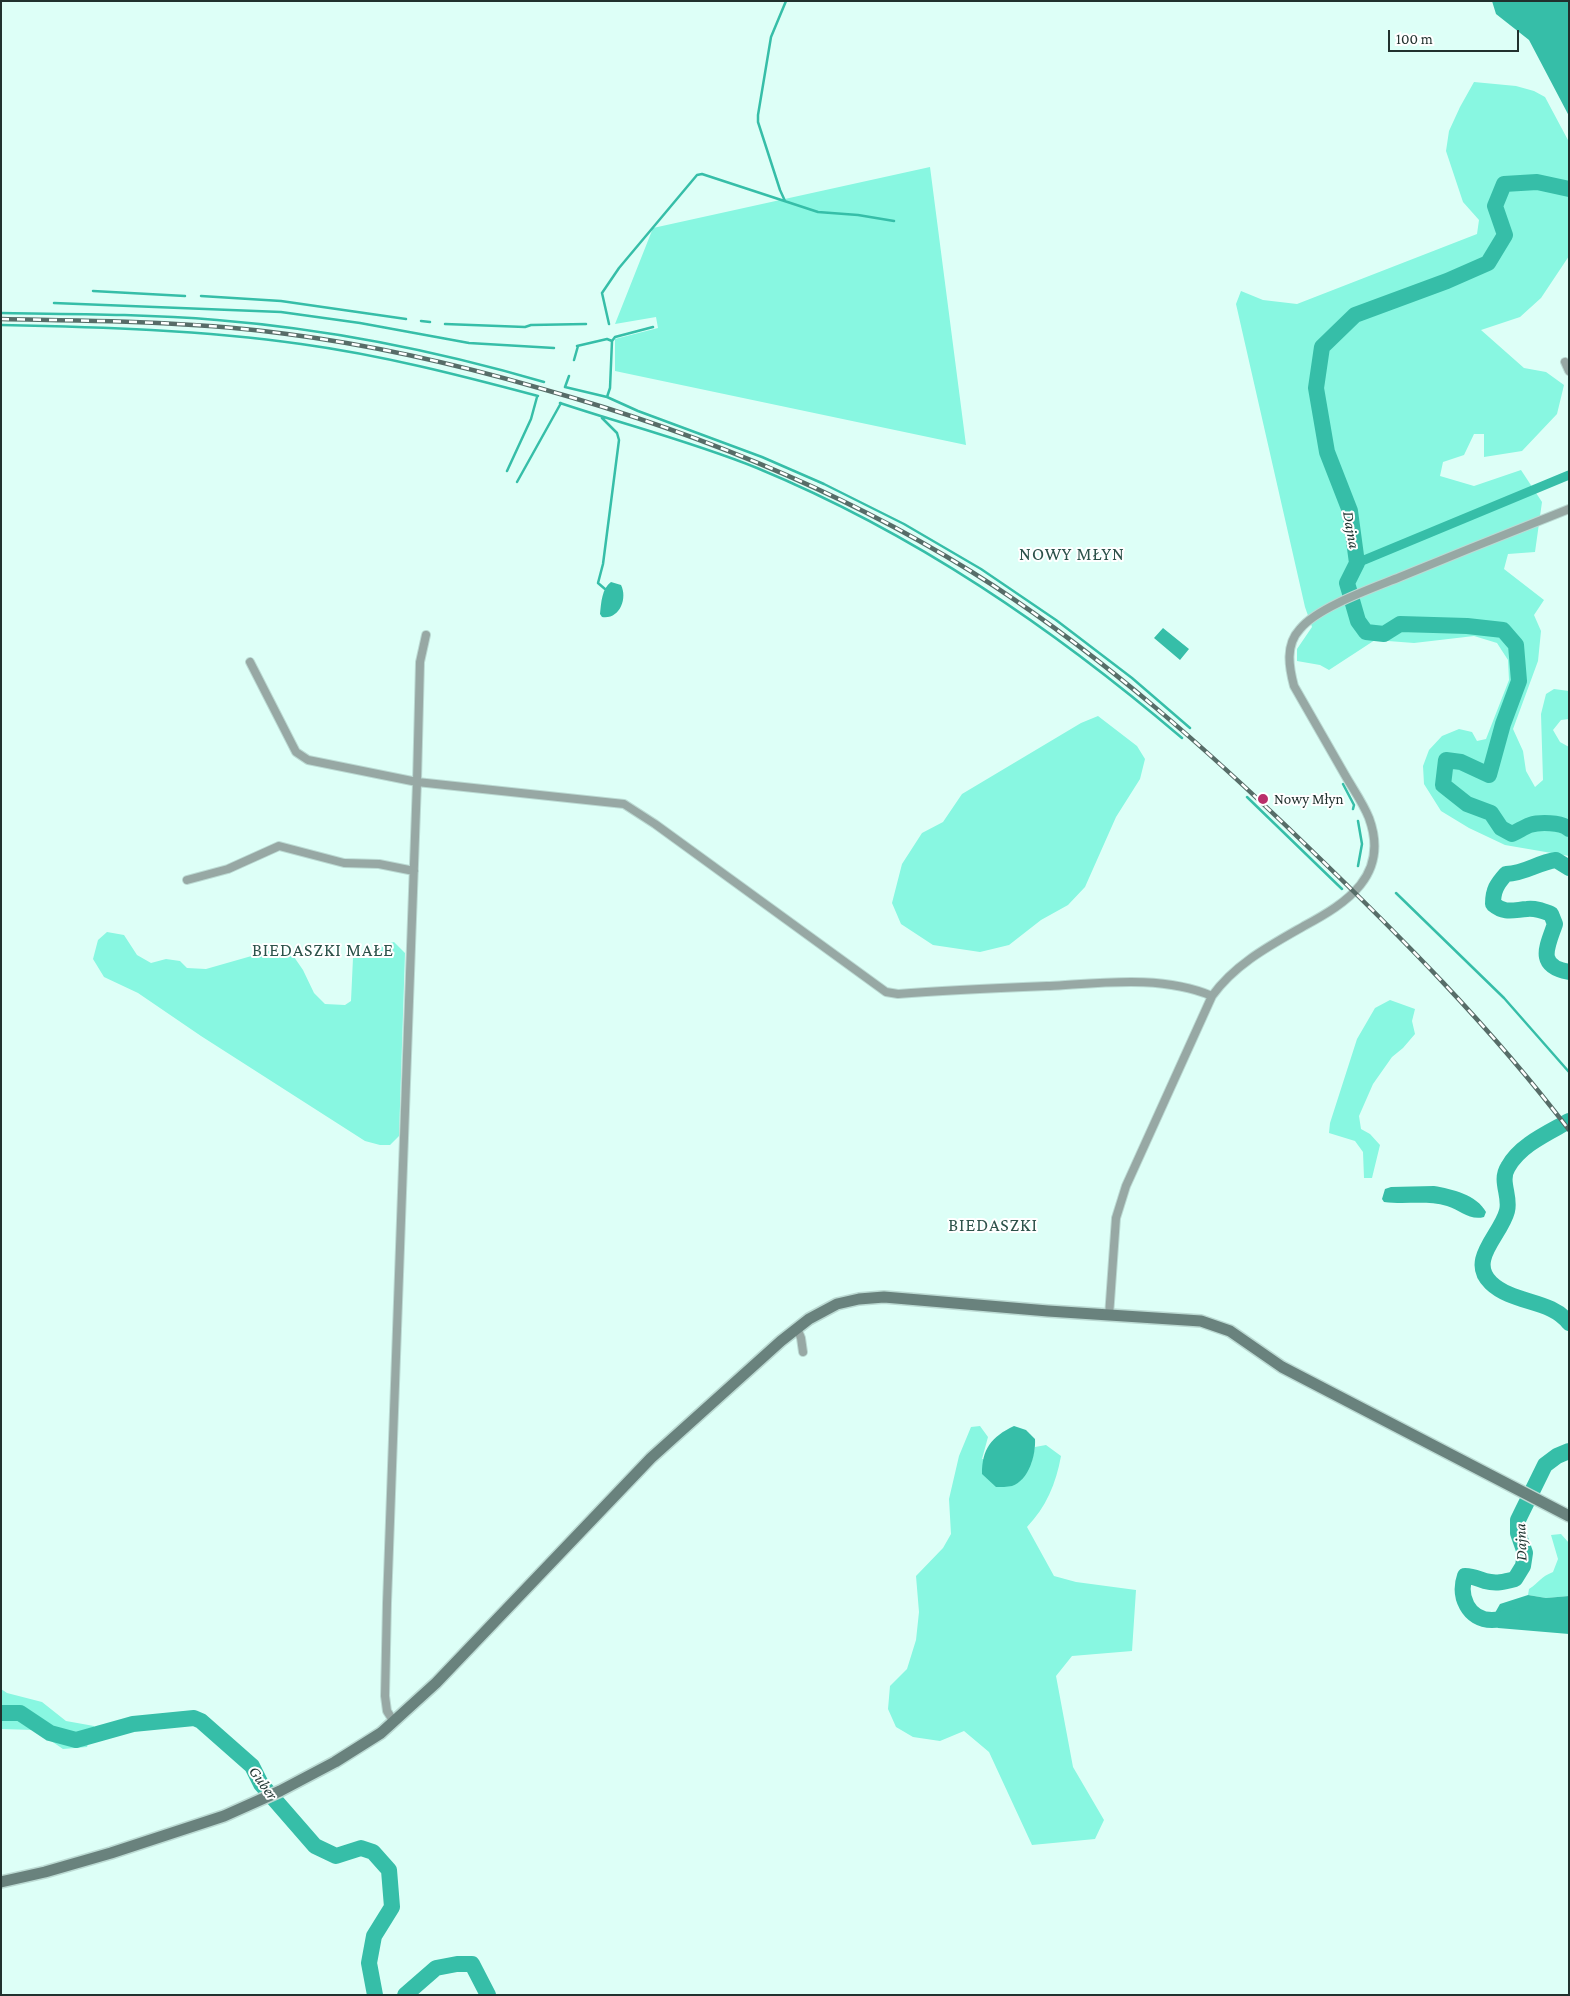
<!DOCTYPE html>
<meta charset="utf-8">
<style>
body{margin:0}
#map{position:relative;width:1570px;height:1996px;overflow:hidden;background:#ddfff7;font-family:"Crimson Pro",serif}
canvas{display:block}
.frame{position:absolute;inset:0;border:2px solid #21312e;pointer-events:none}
.scale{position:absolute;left:1388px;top:30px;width:131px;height:22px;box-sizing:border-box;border:2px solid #21312e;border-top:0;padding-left:6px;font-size:15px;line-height:18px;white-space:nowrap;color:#21312e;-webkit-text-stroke:4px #fff;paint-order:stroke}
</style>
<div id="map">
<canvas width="1570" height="1996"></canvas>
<div class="frame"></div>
<div class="scale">100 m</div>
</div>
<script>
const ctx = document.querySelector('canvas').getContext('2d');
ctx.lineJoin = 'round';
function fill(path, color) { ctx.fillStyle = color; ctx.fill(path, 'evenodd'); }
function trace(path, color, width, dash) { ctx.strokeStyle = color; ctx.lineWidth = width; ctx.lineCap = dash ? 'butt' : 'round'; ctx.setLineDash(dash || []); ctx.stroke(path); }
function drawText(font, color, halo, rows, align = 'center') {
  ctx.font = font + ' "Crimson Pro",serif'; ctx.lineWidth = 4; ctx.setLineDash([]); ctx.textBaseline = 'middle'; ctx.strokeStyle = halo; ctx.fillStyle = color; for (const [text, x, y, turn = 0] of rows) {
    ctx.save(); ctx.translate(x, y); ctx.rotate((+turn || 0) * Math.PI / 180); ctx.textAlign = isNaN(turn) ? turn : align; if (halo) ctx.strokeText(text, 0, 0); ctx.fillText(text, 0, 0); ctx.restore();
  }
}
const green = new Path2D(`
 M1474,82L1516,86L1534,91L1545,97L1569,142V256L1541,298L1520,317L1481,330L1524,368L1546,372L1564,385L1557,414L1522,451L1484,457V434H1474L1464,455L1443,462L1440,476L1474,486L1521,470L1542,502L1535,552L1508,554L1504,569L1544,600L1534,615L1541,631L1538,661L1513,729L1523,751L1526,771L1535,787L1543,780L1541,714L1546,694L1554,689L1569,691V719L1561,720L1553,730L1560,742L1569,747V856L1505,845L1469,828L1441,811L1424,784L1423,766L1429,750L1442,736L1459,729L1472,732L1477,741L1486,739L1509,680L1508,660L1497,643L1474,636L1414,643L1375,640L1329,670L1320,665L1297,661V649L1312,627L1305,607L1236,304L1241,291L1263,300L1297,304L1477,234L1479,220L1463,202L1446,151L1449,131L1460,107Z
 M930,167L966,445L615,371V339L658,328L656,317L615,324L653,228Z
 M1098,716L1137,746L1145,759L1140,779L1116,817L1085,887L1068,905L1041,920L1009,945L980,952L933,945L901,924L892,903L902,864L922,833L943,822L962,794L1081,723Z
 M107,932L124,935L137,955L151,963L166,959L180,961L187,968L206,969L269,951L292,954L303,970L314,993L325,1004L345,1005L351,1001L353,958C369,958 375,960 383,945L394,942L405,953L399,1136L390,1145H380L365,1141L201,1036L138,993L104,977L93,959L98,940Z
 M1390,1000L1415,1009L1412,1021L1415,1034L1403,1048L1392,1057L1373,1084L1359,1116L1361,1129L1370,1134L1380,1145L1372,1178H1364L1363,1152L1355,1141L1329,1133L1330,1123L1357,1039L1375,1008Z
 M980,1426L988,1437L982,1459L1031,1464L1035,1447L1046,1445L1061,1456C1056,1484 1046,1507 1027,1527L1054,1576L1076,1582L1136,1590L1132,1651L1072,1656L1056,1676L1073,1767L1104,1820L1095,1839L1032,1845L989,1752L964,1731L940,1741L913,1737L896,1727L888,1709L890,1686L907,1669L916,1640L919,1612L916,1576L943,1548L951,1534L949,1499L959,1456L971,1427Z
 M1561,1534L1569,1543V1596L1546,1598L1528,1595L1529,1589C1540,1582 1540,1577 1553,1572L1558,1559L1551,1535Z
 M1,1689L7,1693L42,1702L66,1721L94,1726L87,1747L63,1749L35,1730L1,1729Z`);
const water = new Path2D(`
 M1492,1H1569V116L1529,40L1496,14Z
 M611,582L621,585C628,599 619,620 602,617L600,614C601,603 602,588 611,582Z
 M1163,628L1189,649L1180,660L1154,638Z
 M1434,1186C1452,1189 1477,1195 1486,1212L1484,1217C1470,1221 1460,1210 1447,1206C1426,1200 1405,1205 1384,1202L1382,1199L1385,1189L1391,1187Z
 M1014,1426L1026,1430L1035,1439C1036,1455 1029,1480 1012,1486C1007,1487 1001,1487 996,1487L982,1474C982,1449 991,1437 1014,1426Z
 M1528,1595L1546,1598L1569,1596V1634L1498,1628L1491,1620L1500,1604Z`);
const stream = new Path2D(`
 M785,201L780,190L758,122V115L771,37L786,1
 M93,291L185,296
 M201,296L281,301L406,319
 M54,303L281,312L360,323L469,343L554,348
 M1,313C73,314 145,314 217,320C328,329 438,351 544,382
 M421,321L430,322
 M445,324L525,327L531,325L586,324
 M609,324L602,293L619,268L697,175L702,174L818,212L858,215L894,221
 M1,325C101,327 201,330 301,344C381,355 459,375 538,396
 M577,346L607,339L612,341L615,337L653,327
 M574,360L578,346
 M565,387L607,397L638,411L762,457L824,484L904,524L981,569L1056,620L1132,678L1190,728
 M565,387L569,376
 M607,397L610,388L612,341
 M560,403C626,425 693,442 757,468C914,533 1053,628 1182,738
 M602,418L617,433L619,440L603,564L598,583L605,589
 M507,471L531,419L537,397
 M517,482L561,403
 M1343,784L1354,805L1353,809
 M1247,797L1342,889
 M1358,866L1362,844L1358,821
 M1396,893L1504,998L1569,1072`);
const canal = new Path2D(`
 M1357,563L1569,475`);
const river = new Path2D(`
 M1569,189L1537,182L1504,184L1495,206L1505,235L1488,263L1447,281L1355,315L1322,347L1316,388L1327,452L1350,511L1357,563L1347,583L1358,621L1366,632L1384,634L1400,624L1467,626L1503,630L1516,645L1519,681L1503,724L1489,775L1461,762L1446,760L1443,785L1467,804L1491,813L1501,828L1512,834C1519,831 1524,827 1530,825C1539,822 1562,822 1569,829
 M1569,868L1556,860C1536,863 1527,873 1506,874C1497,884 1493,890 1493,904C1505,914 1513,910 1527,909C1536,908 1543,911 1551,914L1555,924C1547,947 1536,966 1569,972
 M1569,1121C1548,1133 1520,1145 1508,1167C1499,1181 1511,1196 1507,1211C1501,1235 1467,1260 1491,1283C1513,1304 1551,1299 1569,1323
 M1512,1616C1506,1618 1498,1620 1492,1620C1468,1620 1458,1596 1465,1576C1474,1576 1478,1579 1485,1581C1496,1584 1504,1582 1515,1579L1523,1566L1525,1553L1518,1533V1520L1545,1465L1557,1456L1569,1451
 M1,1713H20L50,1733L76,1740L133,1724L194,1718L201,1721L252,1766L261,1784L315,1846L336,1856L361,1848L373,1852L389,1870L392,1907L374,1936L369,1963L375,1995
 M405,1995L436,1968L457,1964H472L488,1995`);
const minor = new Path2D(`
 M1565,362L1569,371
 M250,662L296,752L308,760L417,782L420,662L426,635
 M187,880L228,869L279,846L344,863L379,864L414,871
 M1109,1316L1116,1218L1126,1186L1212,996C1235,964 1269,946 1304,926C1347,903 1390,875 1369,818C1363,803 1353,789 1345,775C1328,745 1311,716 1294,686C1289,667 1285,645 1300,629C1318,607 1373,588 1400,577C1456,554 1513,531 1569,509
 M797,1328L801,1338L803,1352
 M394,1722L387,1711L385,1696L387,1603L417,782L624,804L655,824L886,992L898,994C949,990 1000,988 1050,986C1103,983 1162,975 1212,996`);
const secondary = new Path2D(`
 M1,1882L45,1872L111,1853L224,1816L280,1791L335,1762L381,1733L436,1683L651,1458L781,1341L809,1319L837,1304L859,1299L884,1297L1048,1311L1201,1321L1230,1331L1282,1367L1569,1516`);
const rail = new Path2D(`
 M1,319C97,321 192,321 287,334C372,345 456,364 539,388C700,433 854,495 994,586C1108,661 1209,751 1306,845C1399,935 1491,1027 1569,1130`);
const markers = [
 [1263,799,6,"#b92f6a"]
];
const poiNames = [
 ["Nowy Młyn",1274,799]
];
const waterNames = [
 ["Dajna",1351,530,80],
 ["Dajna",1521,1542,-92],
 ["Guber",263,1783,54]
];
const quarterNames = [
 ["NOWY MŁYN",1072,554],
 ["BIEDASZKI MAŁE",323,950],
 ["BIEDASZKI",993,1225]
];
fill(green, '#88f7e1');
fill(water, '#36bea8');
trace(stream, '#36bea8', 2.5);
trace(canal, '#36bea8', 9);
trace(river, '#36bea8', 16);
trace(minor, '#bbdad3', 10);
trace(secondary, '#bbdad3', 14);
trace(minor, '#97a8a4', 8);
trace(secondary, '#69827d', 11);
trace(rail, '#576d68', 4.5);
trace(rail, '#fff', 2.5, [8]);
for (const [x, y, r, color] of markers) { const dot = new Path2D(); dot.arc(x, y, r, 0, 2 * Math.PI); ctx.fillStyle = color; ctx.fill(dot); trace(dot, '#fff', 2); }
drawText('15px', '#21312e', '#fff', poiNames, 'left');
drawText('italic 16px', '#1d332f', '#fff', waterNames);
ctx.letterSpacing = '1px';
drawText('18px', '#2c524a', '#fff', quarterNames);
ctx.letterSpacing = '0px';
</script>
